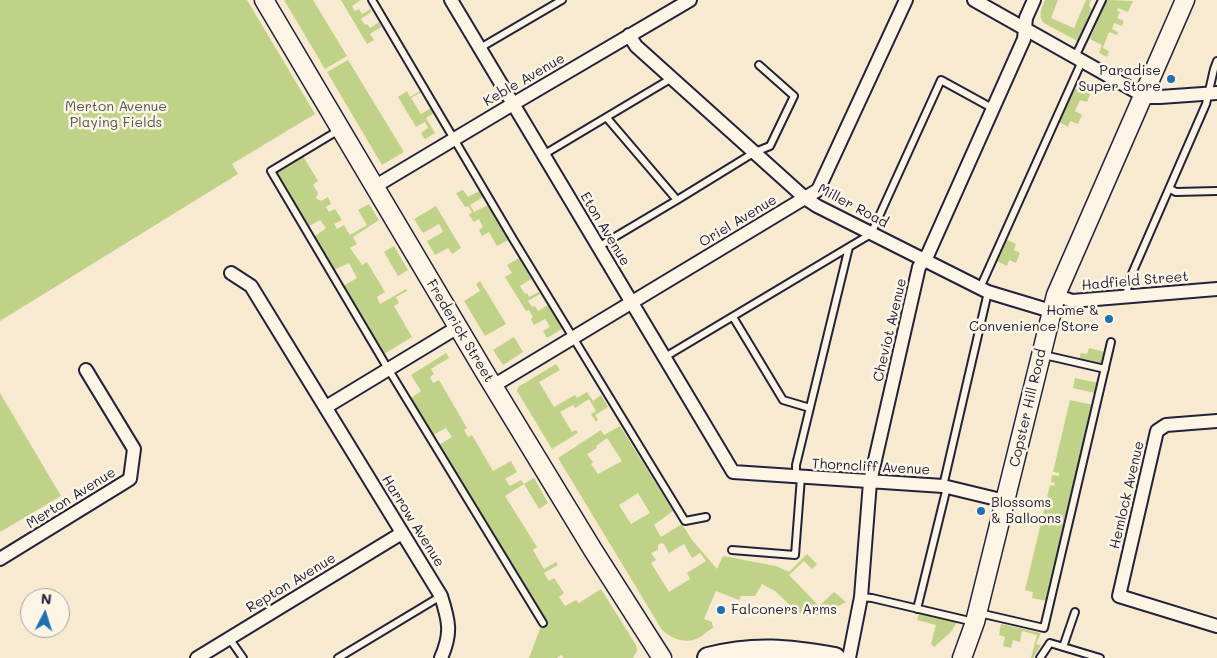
<!DOCTYPE html>
<style>
body{margin:0}
#map{position:relative;width:1217px;height:658px;overflow:hidden;background:#f8ead1;font-family:Mali,sans-serif}
canvas{display:block}
.north{position:absolute;left:20px;top:588px;width:50px;height:50px;box-sizing:border-box;background:#fcf5e5;border:1px solid #a5a1a1;border-radius:50%;rotate:5deg;font-size:14px;font-weight:700;line-height:20px;text-align:center;color:#22223b}
.north::after{content:'';display:block;margin:auto;width:18px;height:22px;background:#1f6fb2;clip-path:polygon(50% 0,100% 100%,50% 72%,0 100%)}
</style>
<div id="map">
<canvas width="1217" height="658"></canvas>
<div class="north">N</div>
</div>
<script>
const ctx = document.querySelector('canvas').getContext('2d');
ctx.lineJoin = 'round';
function fill(path, color) { ctx.fillStyle = color; ctx.fill(path, 'evenodd'); }
function trace(path, color, width, dash) { ctx.strokeStyle = color; ctx.lineWidth = width; ctx.lineCap = dash ? 'butt' : 'round'; ctx.setLineDash(dash || []); ctx.stroke(path); }
function drawText(font, color, halo, rows, align = 'center') {
  ctx.font = font + ' Mali,sans-serif'; ctx.lineWidth = 5; ctx.setLineDash([]); ctx.textBaseline = 'middle'; ctx.strokeStyle = halo; ctx.fillStyle = color; for (const [text, x, y, turn = 0] of rows) {
    ctx.save(); ctx.translate(x, y); ctx.rotate((+turn || 0) * Math.PI / 180); ctx.textAlign = isNaN(turn) ? turn : align; if (halo) ctx.strokeText(text, 0, 0); ctx.fillText(text, 0, 0); ctx.restore();
  }
}
const green = new Path2D(`
 M0,0H247L315,114L232,164L238,174L0,321Z
 M284,0H313L347,56L325,69Z
 M341,0H361L352,6L355,11L359,9L362,14L371,9V12L361,19L365,25L367,24L370,28L379,22L381,27L370,34L374,40L367,44Z
 M1045,0H1058L1051,18L1074,28L1086,0H1091L1089,5L1093,12L1079,42L1044,23C1037,15 1042,9 1045,0Z
 M1107,0L1133,1L1128,12L1118,8L1117,11L1120,12L1117,18L1124,21L1122,26L1114,23L1112,29L1118,32L1117,35L1109,32L1103,48L1109,51L1107,57L1099,53L1102,45L1090,39Z
 M348,60L404,152L382,165L327,72Z
 M1085,80L1088,81L1085,89L1091,92L1087,102L1080,100L1075,111L1082,115L1078,124L1070,121L1068,127L1059,122L1074,88L1081,91Z
 M407,91L410,97L420,91L421,92L411,98L421,114L431,108L434,113L426,118L435,133L425,139L421,133L428,128L425,122L416,127L398,97Z
 M303,156L318,181L313,185L318,193L316,198L321,201L328,197L331,204L326,207L329,212L335,209L342,220L334,224L337,229L344,225L350,235L367,225L358,210L369,204L379,220L353,237L357,244L350,248L362,265L367,262L385,292L377,297L380,304L406,289L407,291L396,297L399,303L394,306L412,337L384,354L343,286L357,278L349,263L334,270L314,237L326,228L320,220L309,226L276,173Z
 M463,190L468,197L479,191L483,197L470,205L474,212L488,205L508,240L497,246L489,232L482,236L479,230L483,227L479,219L474,222L469,215L472,212L468,206L465,207L456,193Z
 M436,206L461,248L452,254L448,248L435,255L427,241L443,232L439,224L423,233L414,219Z
 M1007,240L1016,244L1014,250L1020,253L1016,263L1009,260L1007,266L997,261Z
 M394,246L408,270L398,276L384,252Z
 M519,258L531,279L520,286L525,294L527,293L529,297L539,292L540,294L528,301L532,307L535,306L538,311L548,305L562,329L547,338L543,331L550,327L545,319L534,325L531,319L533,317L529,310L526,311L505,277L512,273L507,265Z
 M480,281L506,324L485,336L464,301L480,291L476,284Z
 M514,337L523,352L503,365L493,350Z
 M1089,348L1105,352L1102,363L1100,364L1079,360L1081,353L1087,354Z
 M446,353L449,358L431,369L434,374L430,377L433,383L439,380L467,428L464,430L468,437L472,435L493,471L511,461L517,472L505,479L510,486L521,480L524,484L534,478L548,503L539,509L524,484L505,496L537,547L533,550L544,569L556,562L558,565L544,573L549,581L554,578L564,593L559,597L565,606L576,600L579,603L601,589L636,645L637,651L633,658H564L561,655L557,658H529L541,626L546,622L439,445L452,437L446,428L433,435L411,398L421,391L411,375Z
 M556,364L560,370L539,382L554,407L575,395L577,398L587,392L593,401L601,395L608,407L595,415L598,420L596,422L591,414L596,411L589,399L575,408L573,405L560,412L572,432L576,430L578,433L552,449L517,391L518,387Z
 M1075,378L1098,383L1095,393L1073,388Z
 M0,393L61,496L0,532Z
 M1070,400L1093,405L1047,601L1032,598L1033,592L1025,590L1050,485L1054,486L1055,483L1051,482L1052,475L1059,476V473L1053,472Z
 M620,426L673,511L654,525L661,537L682,524L692,540L717,569L723,556L776,566L789,572L807,554L817,564L812,569L804,561L789,575L819,606L834,592L846,602L822,615L805,616L795,610L775,591L762,584L755,596H741L739,600L716,591L704,619L712,622L713,628C706,631 703,637 696,639C684,644 671,638 662,630L558,458L601,430L604,435ZM607,438L622,461L598,474L591,464L593,462L587,454L597,448L596,446ZM638,493L650,513L631,524L619,505ZM661,543L664,544L669,553L684,544L692,558L700,553L706,561L687,573L690,579L669,592L651,563L656,560L651,553L658,550V545Z
 M919,613L957,622L951,632L934,647L931,644L936,625L917,620Z
 M1001,624L1041,633L1036,644L1041,645L1033,658H1031L1037,635L1022,631L1020,642L1013,640L1011,648L1003,646L1005,637L999,635Z`);
const lane = new Path2D(`
 M372,0L513,239L685,521L706,517
 M480,48L562,0
 M1075,57L1102,0
 M607,118L677,200L755,152L770,146L794,96L759,65
 M339,130L271,171L384,362L543,623
 M543,155L672,78
 M1170,189L1176,192L1217,191
 M598,247L677,200
 M980,288L1082,61
 M1128,297L1127,285L1206,104L1214,69L1217,61
 M733,317L783,400L810,408
 M1044,355L1105,369
 M665,357L849,247
 M796,477V465L849,247L871,234L941,80L992,108
 M943,486L988,292
 M732,550L795,555L801,477
 M861,597L872,598L974,622
 M917,609L947,487
 M979,613L1044,628L1111,342
 M229,638L243,658
 M1063,647L1075,612
 M338,658L441,596
 M1040,658L1050,643L1100,658`);
const street = new Path2D(`
 M451,0L733,472L943,486L1005,501
 M974,0L1137,92L1150,97H1160L1217,93
 M629,35L636,46L805,198L817,206L988,292L1051,311
 M374,187L513,104L690,0
 M231,273L251,286L441,596C449,621 452,633 441,658
 M1056,295L1072,301L1217,289
 M493,386L818,190L906,0
 M326,407L458,327
 M1217,421L1166,425L1157,431L1119,596L1217,626
 M0,559L130,479L134,449L86,370
 M197,658L402,533
 M849,658L861,597L870,482L919,267L928,254L1024,39L1026,18L1034,0`);
const secondary = new Path2D(`
 M264,0L484,371L593,550L662,658
 M962,658L975,622L1056,295L1185,0`);
const primary = new Path2D(`
 M708,658C754,646 789,650 835,658`);
const markers = [
 [1171,79,5,"#1f6fb2"],
 [1109,319,5,"#1f6fb2"],
 [981,511,5,"#1f6fb2"],
 [721,610,5,"#1f6fb2"]
];
const poiNames = [
 ["Paradise",1161,71],
 ["Super Store",1161,87],
 ["Home &",1099,311],
 ["Convenience Store",1099,327],
 ["Blossoms",991,503,"left"],
 ["& Balloons",991,519,"left"],
 ["Falconers Arms",731,610,"left"]
];
const streetNames = [
 ["Keble Avenue",524,80,-30],
 ["Miller Road",853,206,28],
 ["Oriel Avenue",738,221,-31],
 ["Eton Avenue",605,229,59],
 ["Hadfield Street",1135,281,-5],
 ["Cheviot Avenue",890,330,-77],
 ["Frederick Street",460,331,59],
 ["Copster Hill Road",1028,408,-77],
 ["Thorncliff Avenue",871,467,3],
 ["Hemlock Avenue",1127,495,-77],
 ["Merton Avenue",71,498,-32],
 ["Harrow Avenue",413,521,58],
 ["Repton Avenue",291,583,-31]
];
const parkNames = [
 ["Merton Avenue",116,107],
 ["Playing Fields",116,123]
];
fill(green, '#bfd287');
trace(lane, '#22223b', 10);
trace(street, '#22223b', 16);
trace(secondary, '#22223b', 21);
trace(primary, '#22223b', 24);
trace(lane, '#fcf5e5', 6);
trace(street, '#fcf5e5', 12);
trace(secondary, '#fcf5e5', 18);
trace(primary, '#fcf5e5', 20);
for (const [x, y, r, color] of markers) { const dot = new Path2D(); dot.arc(x, y, r, 0, 2 * Math.PI); ctx.fillStyle = color; ctx.fill(dot); trace(dot, '#fcf5e5', 2); }
drawText('14px', '#22223b', '#fcf5e5', poiNames, 'right');
drawText('14px', '#22223b', '#fcf5e5', streetNames);
drawText('14px', '#515752', '#fcf5e5', parkNames);
</script>
